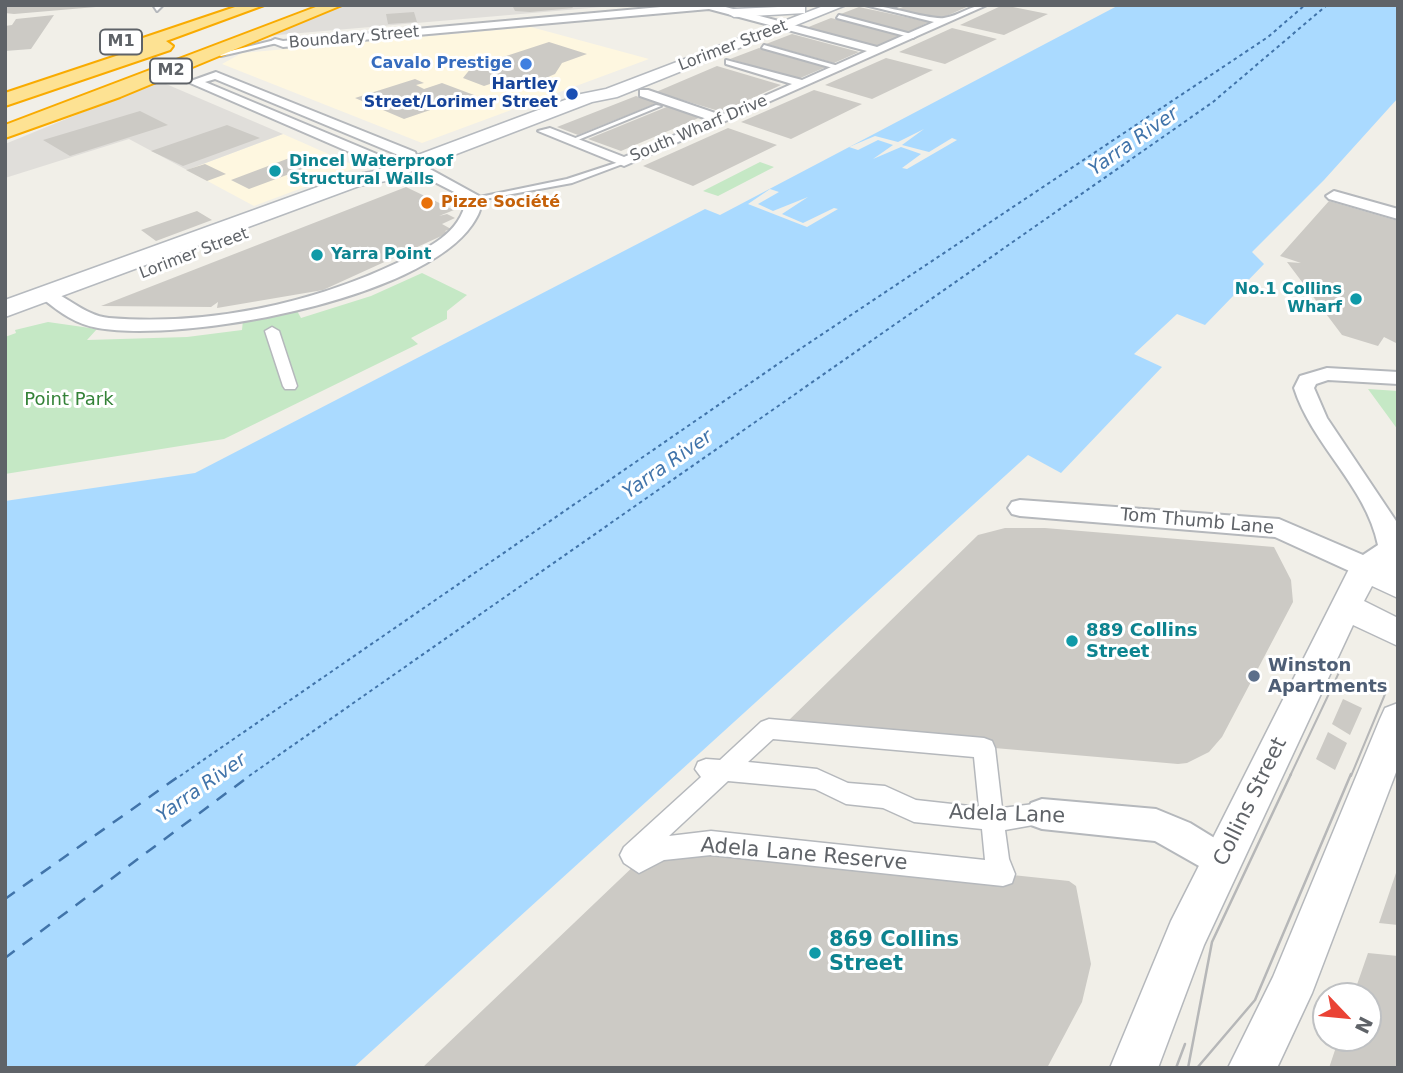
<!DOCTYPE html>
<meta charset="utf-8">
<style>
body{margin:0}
#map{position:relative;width:1403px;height:1073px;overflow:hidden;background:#f1efe8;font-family:"DejaVu Sans",sans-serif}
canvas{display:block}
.frame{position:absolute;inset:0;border:7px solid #5f6368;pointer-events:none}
.north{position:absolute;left:1312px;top:982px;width:70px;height:70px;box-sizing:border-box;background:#fff;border:2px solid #bfc1c3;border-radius:50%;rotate:116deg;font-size:19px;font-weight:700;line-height:28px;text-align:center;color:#5f6368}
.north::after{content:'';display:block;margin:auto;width:24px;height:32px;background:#ea4335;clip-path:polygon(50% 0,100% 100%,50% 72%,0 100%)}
</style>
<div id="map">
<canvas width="1403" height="1073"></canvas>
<div class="frame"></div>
<div class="north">N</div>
</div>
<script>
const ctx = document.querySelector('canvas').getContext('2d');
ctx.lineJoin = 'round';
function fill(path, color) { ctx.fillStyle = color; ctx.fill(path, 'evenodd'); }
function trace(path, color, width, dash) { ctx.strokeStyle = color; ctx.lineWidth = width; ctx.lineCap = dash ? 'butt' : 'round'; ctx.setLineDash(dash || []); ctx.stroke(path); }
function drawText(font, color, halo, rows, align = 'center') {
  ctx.font = font + ' "DejaVu Sans",sans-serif'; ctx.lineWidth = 6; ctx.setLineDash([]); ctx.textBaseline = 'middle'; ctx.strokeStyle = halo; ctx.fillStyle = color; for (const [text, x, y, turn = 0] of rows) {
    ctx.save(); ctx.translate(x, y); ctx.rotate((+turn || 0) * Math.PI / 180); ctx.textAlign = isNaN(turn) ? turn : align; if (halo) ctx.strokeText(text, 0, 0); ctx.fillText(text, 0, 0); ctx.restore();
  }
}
const commercial = new Path2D(`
 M531,27L649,59L422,143L222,64L242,53Z
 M283,134L358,167L254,206L187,170Z`);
const industrial = new Path2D(`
 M344,5H625L266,36Z
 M159,81L283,134L187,170L129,139L5,178V144Z`);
const green = new Path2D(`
 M760,162L774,167L718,196L703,191Z
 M422,273L467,295L447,311V319L411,338L418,344L224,439L5,474V337L16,333L15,330L48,322L97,329L87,340L187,337L242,330L243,320L296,309L301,318L371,296Z
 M1368,389L1398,391V430Z`);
const water = new Path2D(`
 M1119,5H1398V98L1324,180L1252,252L1264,264L1205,325L1177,314L1134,354L1162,367L1061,473L1028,455L353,1068H5V501L195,473L705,209L720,215Z`);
const pier = new Path2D(`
 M924,129L902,145L929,152L952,138L957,140L907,169L902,168L921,154L901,147L873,159L893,145L878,140L858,150L849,147L875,136L898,142Z
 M770,189L779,192L758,204L773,211L808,197L782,214L803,223L834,208L838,209L807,227L748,204Z`);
const ferryFar1 = new Path2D(`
 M180,776L791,355L1268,37L1305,5
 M249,776L1213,102L1327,5`);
const ferry = new Path2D(`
 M5,899L182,774
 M5,958L252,774`);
const building = new Path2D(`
 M7,5H95L96,7L14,14L5,13Z
 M526,5H571L573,8L530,12L515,11L513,7Z
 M908,5H971L940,19L898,9Z
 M1003,5L1048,14L1004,35L960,25Z
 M859,7L929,22L909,32L838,15Z
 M414,12L417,22L388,24L386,14Z
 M54,15L31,49L5,51V26L12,25L16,19Z
 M831,18L901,35L877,46L806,28Z
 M952,28L997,39L945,64L899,52Z
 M792,34L859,52L834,63L766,44Z
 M549,42L587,54L562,63L555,74L532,84L507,87L496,82L484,86L463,78L471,68L485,69L500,58Z
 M759,48L826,67L798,79L730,59Z
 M886,58L933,70L872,99L825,85Z
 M717,66L781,85L722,112L656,92Z
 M415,79L424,83L416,85L424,89L442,83L474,95L404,119L355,98Z
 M814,90L862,104L791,139L741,122Z
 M636,96L657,103L578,135L557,127Z
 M669,106L701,117L621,151L588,139Z
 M140,111L168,125L70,156L43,140Z
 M227,125L260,138L183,166L151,151Z
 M728,128L777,145L693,186L643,166Z
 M300,154L319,163L249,189L231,180Z
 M205,164L226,174L207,181L186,170Z
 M406,187L454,210L439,216L447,214L455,218L442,224L451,229L445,231L448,233L323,290L217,308L218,302L211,307L101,306Z
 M1329,201L1398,221V344L1384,337L1378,346L1342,335L1287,262L1301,263L1280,256Z
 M197,211L212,220L156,241L141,230Z
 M1045,528L1274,547L1291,580L1293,602L1222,737L1209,752L1187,763L1178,764L788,730L786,723L978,535L1005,528Z
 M1343,699L1362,708L1350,735L1332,724Z
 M1328,732L1347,743L1335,770L1316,759Z
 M711,843L1069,881L1076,886L1091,964L1082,1002L1047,1068H422L639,861Z
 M1397,870L1398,925L1379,923Z
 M1368,953L1398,956V1068H1329L1339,1038H1368V996H1353Z`);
const service = new Path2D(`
 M892,5H899L894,7Z
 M839,15L915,35L916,36L913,38L837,18Z
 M275,40L277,43L221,56L218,54Z
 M764,45L842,67L843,68L840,70L762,48Z
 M656,105L661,106L573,142L568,141Z
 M622,161L628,162L572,183L474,201L470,199L567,179Z`);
const pedestrian = new Path2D(`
 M272,327L279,331L297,386L295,389H285L283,386L265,331Z
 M769,719L984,738L992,741L995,748L1002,808L1042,803L1050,806L1054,814L1050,822L1005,830L1009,859L1015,874L1012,883L1003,886L711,855L664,860L639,873L624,863L620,855L624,847L701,777L695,769L698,762L706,759L720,760L761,722ZM773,739L974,757L979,807L916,800L885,786L848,783L817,769L748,762ZM728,781L815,789L846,804L883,808L914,822L982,829L985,860L711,831L669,836Z`);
const minor = new Path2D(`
 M153,5H163L157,11Z
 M683,5H718L877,47L934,22L865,5C887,5 929,20 944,18C959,16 970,5 987,5L624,166L538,131L550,128L624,157L710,120L640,96V90H648L721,115L792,84L726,64V60L802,80L867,51L709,9L283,47L270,42L275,39L283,41Z
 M216,72L415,152L419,163L479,196C484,206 478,216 472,225C420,300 184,343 98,328C75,324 61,313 43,299L40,295L43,291C58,287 82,316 109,318C207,326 311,304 399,262C427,249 461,233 466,200L464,197L409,169L384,167L188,82ZM215,79L403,157L404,160H391L205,82Z
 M1334,191L1398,209V219L1329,199L1326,196Z
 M1327,368L1398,372V384L1328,380L1316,384L1314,388L1327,418L1396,521L1398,575L1389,573L1385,566L1365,577L1356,574L1275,537L1020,516L1012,514L1008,508L1012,502L1020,500L1279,519L1363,555L1378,545C1366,486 1312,445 1294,388L1300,376Z
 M1042,799L1156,809L1190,823L1234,850L1239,862L1234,874L1222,879L1155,841L1042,829L1031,825L1026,814L1031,803Z`);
const tertiary = new Path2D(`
 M1365,555L1398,571V598L1372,586L1364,601L1398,618V646L1353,625L1204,945L1158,1068H1110L1171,921L1350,567L1354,559Z
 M1398,703V767L1312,993L1277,1068H1228L1273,977L1380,719L1385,708Z`);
const secondary = new Path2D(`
 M826,5H846L617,97L592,102L386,181L359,186L5,317V300L348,176L375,171L581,94L606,89Z
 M800,6L805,7V13L734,17L727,13L734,9Z`);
const motorway = new Path2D(`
 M241,5H264L166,41L173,46L170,50L5,106V93L134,50L128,46L131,42Z
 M321,5H342L120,97L5,138V125Z`);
const tramFar1 = new Path2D(`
 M1290,776L1343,664
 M1351,776L1388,687`);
const tram = new Path2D(`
 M1176,1068L1185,1044
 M1188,1068L1212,942L1291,774
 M1197,1068L1255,1000L1351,774`);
const markers = [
 [526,64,7,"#3f7fe0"],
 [572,94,7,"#1a4fb4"],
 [275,171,7,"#0f9aa8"],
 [427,203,7,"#e8710a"],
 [317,255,7,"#0f9aa8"],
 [1356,299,7,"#0f9aa8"],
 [1072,641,7,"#0f9aa8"],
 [1254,676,7,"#5c6f8a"],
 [815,953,7,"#0f9aa8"]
];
const farStreetnames = [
 ["Boundary Street",354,38,-5],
 ["Lorimer Street",733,46,-21],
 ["South Wharf Drive",699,129,-23],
 ["Lorimer Street",194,254,-21]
];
const shields = [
 [121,42,42],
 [171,71,42]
];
const shieldNames = [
 ["M1",121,42],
 ["M2",171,71]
];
const farShopnames = [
 ["Cavalo Prestige",512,64]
];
const farTransitnames = [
 ["Hartley",558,85],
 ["Street/Lorimer Street",558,103]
];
const farCulturenames = [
 ["Dincel Waterproof",289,162],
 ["Structural Walls",289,180],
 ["Yarra Point",331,255],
 ["No.1 Collins",1342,290,"right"],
 ["Wharf",1342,308,"right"]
];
const farFoodnames = [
 ["Pizze Société",441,203]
];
const parkNames = [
 ["Point Park",69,400]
];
const streetNames = [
 ["Tom Thumb Lane",1197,522,5]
];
const cultureNames = [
 ["889 Collins",1086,631],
 ["Street",1086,652]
];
const serviceNames = [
 ["Winston",1268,666],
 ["Apartments",1268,687]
];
const waterNames = [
 ["Yarra River",1134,142,-35],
 ["Yarra River",668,465,-35],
 ["Yarra River",202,788,-35]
];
const nearStreetnames = [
 ["Collins Street",1251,802,-64],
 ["Adela Lane",1007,815,2],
 ["Adela Lane Reserve",804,855,5]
];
const nearCulturenames = [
 ["869 Collins",829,941],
 ["Street",829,965]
];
fill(commercial, '#fef7e0');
fill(industrial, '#e0deda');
fill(green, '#c5e8c5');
fill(water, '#aadaff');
fill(pier, '#f1efe8');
trace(ferryFar1, '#4174aa', 2, [3.5, 3.5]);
trace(ferry, '#4174aa', 2.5, [12, 10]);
fill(building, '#cccac5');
trace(service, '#b5b8bc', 4);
trace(pedestrian, '#b5b8bc', 3);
trace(minor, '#b5b8bc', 4);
trace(tertiary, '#b5b8bc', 3);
trace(secondary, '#b6babf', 3);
trace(motorway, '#f9ab00', 4);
fill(service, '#fff');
fill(pedestrian, '#fff');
fill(minor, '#fff');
fill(tertiary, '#fff');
fill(secondary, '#fff');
fill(motorway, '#fde293');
trace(tramFar1, '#b6b7b8', 2);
trace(tram, '#b6b7b8', 2.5);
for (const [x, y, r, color] of markers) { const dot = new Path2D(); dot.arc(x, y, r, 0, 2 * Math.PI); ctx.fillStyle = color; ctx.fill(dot); trace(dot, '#fff', 2.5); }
drawText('16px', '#5f6368', '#fff', farStreetnames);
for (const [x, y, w] of shields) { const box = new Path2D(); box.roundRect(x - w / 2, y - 12.5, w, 25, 5); ctx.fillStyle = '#fff'; ctx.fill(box); trace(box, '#5f6368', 2); }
drawText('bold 16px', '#5f6368', null, shieldNames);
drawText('bold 16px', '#366cbe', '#fff', farShopnames, 'right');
drawText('bold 16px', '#164399', '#fff', farTransitnames, 'right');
drawText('bold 16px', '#0d838f', '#fff', farCulturenames, 'left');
drawText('bold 16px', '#c56008', '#fff', farFoodnames, 'left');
drawText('18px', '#348238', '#fff', parkNames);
drawText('18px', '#5f6368', '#fff', streetNames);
drawText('bold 18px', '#0d838f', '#fff', cultureNames, 'left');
drawText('bold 18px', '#4e5e75', '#fff', serviceNames, 'left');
drawText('italic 19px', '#4174aa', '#fff', waterNames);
drawText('21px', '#5f6368', '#fff', nearStreetnames);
drawText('bold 21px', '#0d838f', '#fff', nearCulturenames, 'left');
</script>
